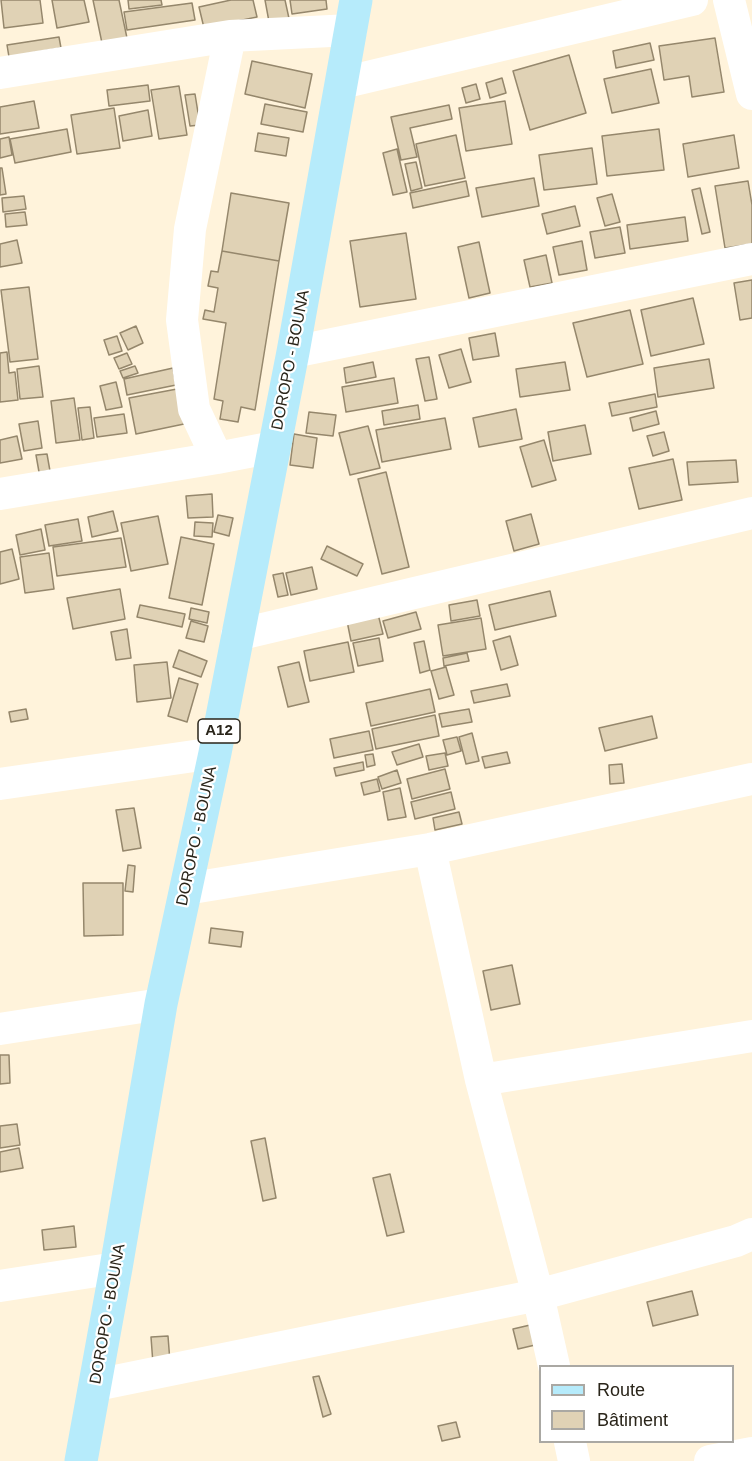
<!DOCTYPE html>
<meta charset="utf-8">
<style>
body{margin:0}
#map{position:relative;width:752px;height:1461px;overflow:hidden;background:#fff3db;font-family:Helvetica,sans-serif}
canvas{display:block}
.legend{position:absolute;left:539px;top:1365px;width:195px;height:78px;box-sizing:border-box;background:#fff;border:2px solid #aaa8a3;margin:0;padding:8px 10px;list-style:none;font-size:18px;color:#2a251a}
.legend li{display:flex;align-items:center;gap:12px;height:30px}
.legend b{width:30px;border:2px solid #aaa8a3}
</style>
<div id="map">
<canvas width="752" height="1461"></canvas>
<ul class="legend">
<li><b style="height:8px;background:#b6ebfb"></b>Route</li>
<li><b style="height:16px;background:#e0d2b5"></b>Bâtiment</li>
</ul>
</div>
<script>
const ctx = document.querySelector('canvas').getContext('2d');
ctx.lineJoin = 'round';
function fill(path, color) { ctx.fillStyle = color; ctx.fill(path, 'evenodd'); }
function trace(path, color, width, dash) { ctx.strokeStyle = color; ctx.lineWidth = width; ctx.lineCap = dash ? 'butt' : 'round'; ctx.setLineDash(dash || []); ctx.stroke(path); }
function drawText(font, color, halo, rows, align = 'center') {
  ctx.font = font + ' Helvetica,sans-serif'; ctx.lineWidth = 4.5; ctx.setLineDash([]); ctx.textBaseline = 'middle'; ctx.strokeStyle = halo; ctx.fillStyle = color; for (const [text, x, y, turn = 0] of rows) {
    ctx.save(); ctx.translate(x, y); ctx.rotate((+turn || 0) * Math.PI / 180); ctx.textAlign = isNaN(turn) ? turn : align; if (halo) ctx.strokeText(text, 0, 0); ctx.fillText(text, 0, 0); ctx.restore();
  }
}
const building = new Path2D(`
 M1,0H40L43,23L4,28Z
 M52,0H84L89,22L57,28Z
 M93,0H119L127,38L102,43Z
 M128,0H161L162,5L129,9Z
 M231,0H253L257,17L204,28L199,7Z
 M265,0H285L290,23L270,27Z
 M290,0H326L327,9L292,14Z
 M192,3L195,20L127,30L124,12Z
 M59,37L61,48L9,57L7,45Z
 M715,38L724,92L692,97L689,76L664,80L659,46Z
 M650,43L654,60L616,68L613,51Z
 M569,55L586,113L530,130L513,71Z
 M252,61L312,74L305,108L245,94Z
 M651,69L659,103L612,113L604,79Z
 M502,78L506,93L490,98L486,83Z
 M476,84L480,99L466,103L462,88Z
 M148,85L150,101L109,106L107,90Z
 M179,86L187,135L159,139L151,90Z
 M195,94L200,125L190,126L185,95Z
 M34,101L39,128L0,134V107Z
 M505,101L512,144L466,151L459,108Z
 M265,104L307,112L303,132L261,124Z
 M449,105L452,119L410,128L417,157L401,160L391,117Z
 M114,108L120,148L77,154L71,115Z
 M148,110L152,136L123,141L119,116Z
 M67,129L71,152L15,163L10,139Z
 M659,129L664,170L607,176L602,136Z
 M258,133L289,138L286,156L255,151Z
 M456,135L465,178L425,186L416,144Z
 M734,135L739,168L688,177L683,144Z
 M9,137L12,155L0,158V139Z
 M592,148L597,184L544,190L539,155Z
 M397,149L407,192L393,195L383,153Z
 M416,162L422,188L411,191L405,164Z
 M0,168H2L6,194L0,195Z
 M534,178L539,206L482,217L476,188Z
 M466,181L469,196L413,208L410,193Z
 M748,181L752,205V244L725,248L715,186Z
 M700,188L710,232L702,234L692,190Z
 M231,193L289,203L279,261L222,251Z
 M612,194L620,222L605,226L597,198Z
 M24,196L26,209L3,212L2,198Z
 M575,206L580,226L547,234L542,214Z
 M25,212L27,225L6,227L5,214Z
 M685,217L688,241L630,249L627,225Z
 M620,227L625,253L595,258L590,232Z
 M406,233L416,299L360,307L350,241Z
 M17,240L22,263L0,267V244Z
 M582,241L587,270L559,275L553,247Z
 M479,242L490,293L469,298L458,247Z
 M222,251L279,261L255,410L241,407L238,422L220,419L223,401L214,399L226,323L203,319L205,310L214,312L218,288L208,286L211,271L218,272Z
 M546,255L552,283L530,287L524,260Z
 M752,280V318L740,320L734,283Z
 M29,287L38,359L10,362L1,290Z
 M693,298L704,344L651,356L641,310Z
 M630,310L643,364L587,377L573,323Z
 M136,326L143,343L128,350L120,333Z
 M495,333L499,356L473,360L469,338Z
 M117,336L122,351L109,355L104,340Z
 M461,349L471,382L449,388L439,355Z
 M7,352L9,373L15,372L18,400L0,402V353Z
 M127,353L132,364L119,369L114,358Z
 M429,357L437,399L425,401L416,359Z
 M709,359L714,388L658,397L654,368Z
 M373,362L376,377L346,383L344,368Z
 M565,362L570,390L520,397L516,369Z
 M39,366L43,397L20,399L17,369Z
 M135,366L138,373L123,378L120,371Z
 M173,368L176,385L127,395L124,379Z
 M394,378L398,403L346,412L342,387Z
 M116,382L122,407L106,410L100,386Z
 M177,389L184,424L136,434L129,398Z
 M655,394L657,407L612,416L609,403Z
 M74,398L80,440L56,443L51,401Z
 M418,405L420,419L384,425L382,411Z
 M90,407L94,438L82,440L78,408Z
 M516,409L522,439L479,447L473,418Z
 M656,411L659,424L633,431L630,418Z
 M309,412L336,415L333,436L306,433Z
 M124,414L127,433L97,437L94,418Z
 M445,418L451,449L382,462L376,430Z
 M38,421L42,448L24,451L19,424Z
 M585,425L591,454L553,461L548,432Z
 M368,426L380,468L350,475L339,433Z
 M664,432L669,451L653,456L647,436Z
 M294,434L317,438L313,468L290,465Z
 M17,436L22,459L0,463V440Z
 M544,440L556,480L532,487L520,447Z
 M47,454L50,471L39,472L36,455Z
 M673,459L682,500L639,509L629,468Z
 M736,460L738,482L689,485L687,462Z
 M386,472L409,567L382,574L358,479Z
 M212,494L213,517L188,518L186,496Z
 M113,511L118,531L92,537L88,517Z
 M531,514L539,544L514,551L506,521Z
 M218,515L233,518L229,536L214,532Z
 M158,516L168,564L131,571L121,523Z
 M78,519L82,541L49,546L45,525Z
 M195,522L213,523L212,537L194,536Z
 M41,529L45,550L20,555L16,535Z
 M181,537L214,544L202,605L169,598Z
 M121,538L126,567L57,576L53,547Z
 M327,546L363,564L357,576L321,559Z
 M12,549L19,579L0,584V552Z
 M49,553L54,589L25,593L20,557Z
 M312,567L317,589L291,595L286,573Z
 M283,573L288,595L278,597L273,575Z
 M120,589L125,619L73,629L67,598Z
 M550,591L556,616L495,630L489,605Z
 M477,600L480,616L451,621L449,605Z
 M140,605L185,614L182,627L137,617Z
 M191,608L209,612L207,623L189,619Z
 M416,612L421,629L388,638L383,621Z
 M378,614L383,634L351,641L347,621Z
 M481,618L486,649L443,656L438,625Z
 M191,621L208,626L204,642L186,638Z
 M127,629L131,658L116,660L111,632Z
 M510,636L518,665L501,670L493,641Z
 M379,638L383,661L358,666L353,643Z
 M424,641L430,670L420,673L414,643Z
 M348,642L354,672L310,681L304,651Z
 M179,650L207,661L201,677L173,667Z
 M467,653L469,661L444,666L443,658Z
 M167,662L171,698L137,702L134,665Z
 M299,662L309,702L288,707L278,667Z
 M446,667L454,695L439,699L431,671Z
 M179,678L198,684L187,722L168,716Z
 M507,684L510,696L474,703L471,691Z
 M430,689L435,712L371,726L366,703Z
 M26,709L28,719L11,722L9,712Z
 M469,709L472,722L442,727L439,714Z
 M435,715L439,736L376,749L372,729Z
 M652,716L657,738L605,751L599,728Z
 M369,731L373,750L334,758L330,739Z
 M472,733L479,761L466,764L459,737Z
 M457,737L461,751L447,755L443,740Z
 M419,744L423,757L397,765L392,752Z
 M507,752L510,763L485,768L482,757Z
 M445,753L448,766L429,770L426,756Z
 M373,754L375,765L367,767L365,755Z
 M363,762L364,770L336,776L334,768Z
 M622,764L624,783L610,784L609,765Z
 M445,769L450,789L412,799L407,779Z
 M397,770L401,783L382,789L378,777Z
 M377,779L380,791L364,795L361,783Z
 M400,788L406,817L388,820L383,792Z
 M451,792L455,809L415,819L411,802Z
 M134,808L141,848L123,851L116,810Z
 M459,812L462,824L435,830L433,818Z
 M128,865L135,866L133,892L125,891Z
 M83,883H123V935L84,936Z
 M211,928L243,932L241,947L209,943Z
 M512,965L520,1004L491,1010L483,971Z
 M0,1055H9L10,1083L0,1084Z
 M17,1124L20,1145L0,1148V1126Z
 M265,1138L276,1198L263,1201L251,1141Z
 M19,1148L23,1168L0,1172V1152Z
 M390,1174L404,1232L387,1236L373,1178Z
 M74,1226L76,1247L44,1250L42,1230Z
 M692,1291L698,1315L653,1326L647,1302Z
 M543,1322L548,1342L518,1349L513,1329Z
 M168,1336L170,1362L153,1364L151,1337Z
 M319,1376L331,1414L323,1417L313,1377Z
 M456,1422L460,1437L442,1441L438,1426Z`);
const minor = new Path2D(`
 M729,0L752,94
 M0,73L230,36L351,30
 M342,83L692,0
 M293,352L752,259
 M217,458L194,409L182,320L190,229L230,36
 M0,494L217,458L274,447
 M237,635L752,513
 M0,784L215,753
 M430,849L481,1080L538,1295L554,1366
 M186,889L430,849L752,779
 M0,1029L161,1004
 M481,1080L752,1036
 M0,1286L116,1268
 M96,1385L538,1295L736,1241L752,1234
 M570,1442L574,1461
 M710,1461L752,1453`);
const major = new Path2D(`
 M81,1461L116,1268L161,1004L215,753L293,352L356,0`);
const shields = [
 [219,731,42]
];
const shieldNames = [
 ["A12",219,731]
];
const streetNames = [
 ["DOROPO - BOUNA",291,360,-79],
 ["DOROPO - BOUNA",197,836,-78],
 ["DOROPO - BOUNA",108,1314,-80]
];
fill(building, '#e0d2b5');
trace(building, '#95876c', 1.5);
trace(minor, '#fff', 32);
trace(major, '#b6ebfb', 33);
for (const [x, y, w] of shields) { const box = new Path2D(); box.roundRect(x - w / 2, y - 12, w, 24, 4.5); ctx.fillStyle = '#fff'; ctx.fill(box); trace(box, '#2a251a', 1.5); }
drawText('bold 15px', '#2a251a', null, shieldNames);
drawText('16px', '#2a251a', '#fff', streetNames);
</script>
